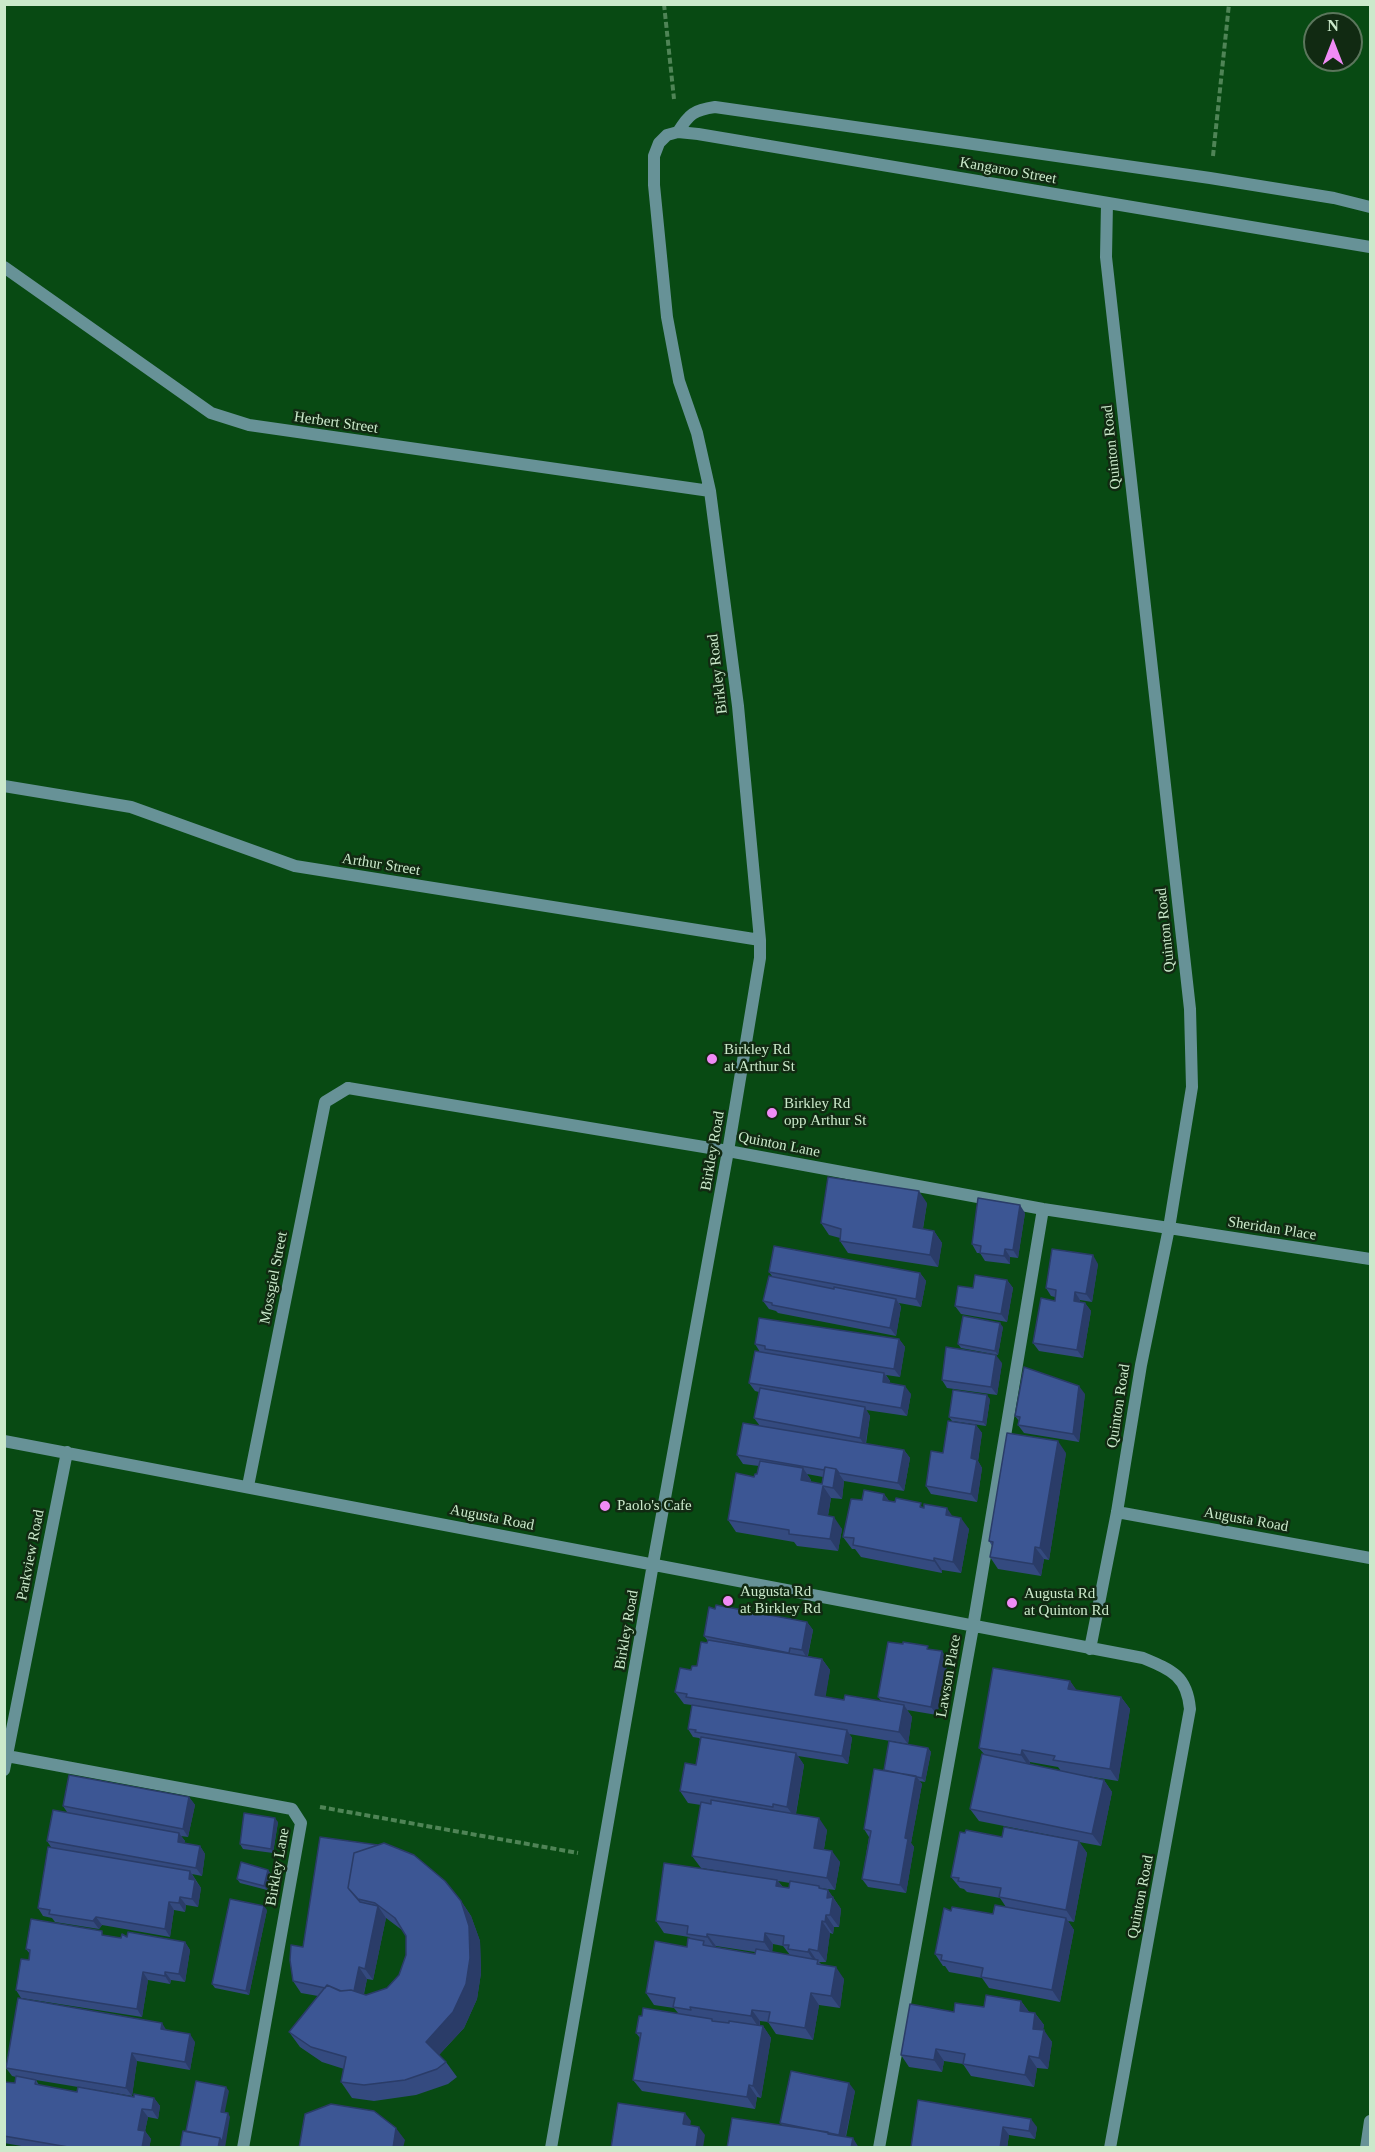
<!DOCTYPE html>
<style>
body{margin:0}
#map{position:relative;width:1375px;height:2152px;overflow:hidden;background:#084a13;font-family:Georgia,serif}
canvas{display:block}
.frame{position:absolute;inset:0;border:6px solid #cbe9cb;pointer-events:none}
.north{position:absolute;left:1303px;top:12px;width:60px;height:60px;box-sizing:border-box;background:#112a12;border:2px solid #5b765c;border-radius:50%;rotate:0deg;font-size:16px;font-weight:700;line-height:24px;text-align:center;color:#cbe9cb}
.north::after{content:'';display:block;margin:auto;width:21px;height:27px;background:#f08bf6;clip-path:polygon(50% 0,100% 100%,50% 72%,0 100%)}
</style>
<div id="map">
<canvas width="1375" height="2152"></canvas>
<div class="frame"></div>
<div class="north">N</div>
</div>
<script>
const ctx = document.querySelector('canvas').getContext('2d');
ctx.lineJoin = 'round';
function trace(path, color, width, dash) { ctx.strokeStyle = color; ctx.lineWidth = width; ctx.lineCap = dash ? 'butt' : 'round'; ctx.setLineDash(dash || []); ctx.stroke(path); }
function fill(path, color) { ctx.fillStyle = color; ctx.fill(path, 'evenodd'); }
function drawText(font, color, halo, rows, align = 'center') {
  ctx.font = font + ' Georgia,serif'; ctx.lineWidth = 5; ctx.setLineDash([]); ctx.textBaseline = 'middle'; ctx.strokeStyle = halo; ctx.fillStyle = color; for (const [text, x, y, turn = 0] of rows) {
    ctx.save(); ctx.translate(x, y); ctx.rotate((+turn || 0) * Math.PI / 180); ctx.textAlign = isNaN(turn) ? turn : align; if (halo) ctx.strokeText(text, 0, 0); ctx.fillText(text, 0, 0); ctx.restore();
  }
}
const path = new Path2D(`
 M664,4L674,99
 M1213,156L1229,4
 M320,1807L578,1853`);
const lane = new Path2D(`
 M348,1088L728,1151L1043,1209L1169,1228
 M973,1627L1043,1209
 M1366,2148L1370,2121`);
const street = new Path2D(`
 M678,132C689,114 694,110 715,107L1210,178L1334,198L1370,207
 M4,267L211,413L249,425L710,491
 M4,786L131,807L295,866L760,940
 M1169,1228L1370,1259
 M4,1441L1143,1658C1172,1670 1187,1676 1190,1709L1110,2148
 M248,1486L325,1102L348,1088
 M1117,1512L1370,1558
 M1090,1649L1117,1512L1141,1365L1169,1228L1192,1087L1190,1009L1106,257L1107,203
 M7,1756L292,1809L301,1823L243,2148
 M4,1770L67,1452
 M551,2148L653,1564L728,1151L760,958V940L738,706L710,491L697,433L679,381L667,317L654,185V156L659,143L667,135L678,132L698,134L1370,247
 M879,2148L973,1627`);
const wall = new Path2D(`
 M927,1203L923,1229L934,1231L942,1243L938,1267L848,1253L840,1241V1238L829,1235L821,1223Z
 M1025,1213L1018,1258L1010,1257V1264L985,1261L980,1253H977L972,1244Z
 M1098,1264L1092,1302L1080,1300V1302L1085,1303L1091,1311L1083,1358L1039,1351L1033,1343L1055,1301V1297L1051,1296L1046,1288Z
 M769,1272L920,1273L926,1281L921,1307L899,1303L901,1307L896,1336L778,1313L776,1311L769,1309L763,1301L772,1276Z
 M1007,1280L1013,1288L1007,1322L961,1314L955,1306Z
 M1003,1327L998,1355L961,1348L958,1344Z
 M899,1339L905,1347L900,1377L886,1375L890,1381L889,1383L911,1394L907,1416L866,1410L870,1416L866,1444L904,1450L910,1458L904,1491L844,1481L842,1499L831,1498L828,1516L842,1529L838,1551L797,1546L794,1542L736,1532L728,1520L754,1477L757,1474L759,1466L743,1464L737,1455L760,1426L754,1418L759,1392L755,1391L749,1383L760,1352L755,1344ZM807,1474L823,1477L822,1484L811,1482V1480Z
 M1002,1363L997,1395L947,1388L942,1380Z
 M1085,1394L1079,1442L1024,1433L1018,1425L1019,1421L1015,1416Z
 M990,1399L986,1426L952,1421L949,1417Z
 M976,1425L982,1433L978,1461L982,1468L977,1502L931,1494L926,1486L943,1453Z
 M1066,1453L1049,1560L1044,1559L1041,1576L998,1569L990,1557L992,1546L989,1541Z
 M884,1494L889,1501L924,1507L952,1516L969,1529L961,1573L942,1570V1573L861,1557L855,1549H852L843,1537L862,1500Z
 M807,1622L813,1630L808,1656L822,1659L830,1670L825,1697L844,1700L881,1701L878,1697L930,1649L948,1660L937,1715L907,1710L912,1717L908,1744L849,1734L852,1738L848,1764L798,1756L804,1765L796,1814L827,1830L824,1849L840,1862L835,1890L820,1888L828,1890L841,1909L839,1927H834L833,1934L830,1933L826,1962H819L821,1964L844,1979L840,2008L819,2005L813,2040L776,2034L768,2022L760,2021V2025L763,2026L771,2038L761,2098L757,2097L755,2109L642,2091L633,2080L640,2038L636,2033L642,2016L678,2013L674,2008L654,2005L646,1993L687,1947L691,1939L689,1937L664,1933L656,1921L727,1872L701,1868L692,1856L701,1805L688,1803L680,1791L696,1765L700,1739L699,1738L693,1737L688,1729L692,1705L684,1704L675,1692L691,1670L697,1666L707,1643L708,1641L704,1636ZM778,1881L790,1883L789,1888L783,1887ZM773,1944L783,1946L790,1955L772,1952ZM716,1946L755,1952V1954L715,1947Z
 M1070,1681L1076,1690L1121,1697L1130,1709L1118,1781L1074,1774L1104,1780L1112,1792L1101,1846L1079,1842L1087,1853L1074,1922L1068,1921L1074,1930L1060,2002L989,1988L982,1978L949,1972L945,1966H943L935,1954L951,1911L993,1914L1006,1907L1000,1898L967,1892L964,1889L960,1888L951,1877L965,1833L1002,1837L1064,1838L979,1821L970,1809L984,1754L979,1748ZM1030,1762L1058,1767L1061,1771L1030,1764Z
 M928,1748L931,1752L925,1782L919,1781L922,1784L911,1843L914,1847L906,1893L868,1887L862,1879L869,1837L864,1829Z
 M189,1797L195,1805L188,1837L181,1836L185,1841L184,1843L200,1846L205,1854L202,1876L192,1874L201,1888L198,1907L186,1905L185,1912L174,1910L170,1937L102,1925L99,1929L55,1922L52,1918L43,1916L38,1908L51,1847L47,1841L67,1812L63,1806Z
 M278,1822L273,1853L243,1849L240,1844Z
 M320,1837L461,1901L471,1916L480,1941L481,1973L477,1999L464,2028L439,2055L446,2062L457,2077L448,2084L416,2095L374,2101L352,2098L341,2082L344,2069L322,2062L300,2047L289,2032L318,1996L301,1993L293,1981L303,1947ZM386,1918L402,1930L406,1936V1955L399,1975L387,1988L366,1995L364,1994L367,1979L373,1980Z
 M268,1870L271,1874L267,1890L240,1883L237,1879Z
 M267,1910L249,1995L215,1988L212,1984Z
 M105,1935L121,1938L127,1937L185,1942L190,1950L185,1982L171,1980L170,1984L148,1980L142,2017L21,1998L16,1990L29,1960L30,1954L26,1949Z
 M1021,2001L1029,2012L1035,2013L1044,2025L1043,2030L1052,2042L1048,2069L1037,2068L1034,2087L971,2076L963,2064L944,2061L942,2072L909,2067L901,2055L954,2012Z
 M167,2030L195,2042L190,2070L137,2061L132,2096L36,2080L39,2085L77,2092L134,2097L154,2098L160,2106L158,2119L148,2117L145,2131L151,2139L149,2148H33L4,2143V2082L15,2083L16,2077L12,2076L6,2068Z
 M855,2091L846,2137L782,2125L780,2123Z
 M918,2100L1037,2127L1035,2139L1009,2135L1007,2148H911Z`);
const shadedWall = new Path2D(`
 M919,1191L927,1203L921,1239L913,1227Z
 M1020,1205L1025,1213L1018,1258L1013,1250Z
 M934,1231L942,1243L938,1267L930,1255Z
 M1005,1249L1010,1257V1264L1004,1256Z
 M1093,1255L1098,1264L1092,1302L1086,1294Z
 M920,1273L926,1281L921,1307L916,1299Z
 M1007,1280L1013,1288L1007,1322L1001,1314Z
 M1075,1292L1080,1300L1079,1309L1074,1301Z
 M896,1299L901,1307L896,1336L890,1328Z
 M1085,1303L1091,1311L1083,1358L1077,1350Z
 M1000,1323L1003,1327L998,1355L995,1351Z
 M899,1339L905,1347L900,1377L894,1369Z
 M996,1355L1002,1363L997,1395L991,1387Z
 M884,1373L890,1381L888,1390L883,1382Z
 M905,1386L911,1394L907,1416L901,1408Z
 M1079,1386L1085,1394L1079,1442L1073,1434Z
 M987,1395L990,1399L986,1426L983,1422Z
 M865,1407L870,1416L865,1446L860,1438Z
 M976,1425L982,1433L978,1461L982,1468L977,1502L971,1494V1458Z
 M1058,1441L1066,1453L1049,1560L1040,1548Z
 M904,1450L910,1458L904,1491L898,1483Z
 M803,1468L811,1480L809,1492L801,1480Z
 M836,1469L844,1481L842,1499L833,1488Z
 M823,1486L831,1498L826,1526L818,1514Z
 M884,1494L893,1506L883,1500Z
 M947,1508L955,1520L946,1515Z
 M834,1517L842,1529L838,1551L830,1539Z
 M961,1518L969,1529L961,1573L953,1562Z
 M1035,1547L1044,1559L1041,1576L1033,1564Z
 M934,1558L942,1570V1573L934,1561Z
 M807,1622L813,1630L807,1658L802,1650Z
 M942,1651L948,1660L937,1715L931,1707Z
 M822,1659L830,1670L824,1707L815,1695Z
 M1070,1681L1078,1692L1068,1689Z
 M1121,1697L1130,1709L1118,1781L1110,1769Z
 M904,1705L912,1717L908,1744L899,1732Z
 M847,1730L852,1738L848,1764L842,1756Z
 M928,1748L931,1752L925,1782L922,1778Z
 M1022,1750L1030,1762L1029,1767L1021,1755Z
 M796,1753L804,1765L795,1818L787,1807Z
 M916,1776L922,1784L911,1843L914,1847L906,1893L900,1885L905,1838Z
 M1104,1780L1112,1792L1101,1846L1092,1834Z
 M189,1797L195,1805L188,1837L183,1829Z
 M275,1818L278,1822L273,1853L271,1849Z
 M819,1818L827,1830L822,1860L814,1848Z
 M179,1833L185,1841L183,1850L178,1842Z
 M1079,1841L1087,1853L1074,1922L1066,1910Z
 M200,1846L205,1854L202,1876L196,1868Z
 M832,1851L840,1862L835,1890L827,1878Z
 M268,1870L271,1874L267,1890L264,1886Z
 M190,1871L195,1879V1885V1880L201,1888L198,1907L192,1899L189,1879Z
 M777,1880L786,1891L776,1886Z
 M819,1886L827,1898L828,1890L841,1909L839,1927L830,1915L819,1888Z
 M180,1897L186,1905L185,1912L179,1903Z
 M461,1901L471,1916L480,1941L481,1973L477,1999L464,2028L437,2057L426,2042Z
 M169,1902L174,1910L170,1937L165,1929Z
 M264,1906L267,1910L249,1995L246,1991Z
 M378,1906L386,1918L373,1980L365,1969Z
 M826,1915L834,1927L833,1934L825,1922Z
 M96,1917L102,1925L99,1929L93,1921Z
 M1066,1918L1074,1930L1060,2002L1052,1990Z
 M822,1921L830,1933L826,1962L818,1951Z
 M765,1933L773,1944L772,1954L764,1942Z
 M707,1934L716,1946L715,1949L707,1937Z
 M185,1942L190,1950L185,1982L179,1974Z
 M809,1949L817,1961L816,1964L808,1952Z
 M359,1967L367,1979L361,2005L353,1993Z
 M836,1967L844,1979L840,2008L831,1996Z
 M143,1972L148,1980L142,2017L137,2009Z
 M165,1972L171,1980L170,1984L165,1976Z
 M811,1993L819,2005L813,2040L805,2028Z
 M1021,2001L1030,2013L1020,2011Z
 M752,2010L760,2021L759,2028L751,2016Z
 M1035,2013L1044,2025L1041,2040L1033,2029Z
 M162,2023L167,2031L161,2029Z
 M763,2026L771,2038L761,2098L753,2086Z
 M1044,2030L1052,2042L1048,2069L1039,2058Z
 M190,2034L195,2042L190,2070L185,2062Z
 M936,2049L944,2061L942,2072L934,2060Z
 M132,2053L137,2061L132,2096L126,2088Z
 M1029,2056L1037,2068L1034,2087L1025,2075Z
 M849,2083L855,2091L844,2143L839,2135Z
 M749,2085L757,2097L755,2109L747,2097Z
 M226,2087L229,2091L224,2116L221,2112Z
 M154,2098L160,2106L158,2119L152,2110Z
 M142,2109L148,2117L145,2131L151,2139L149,2148H142L138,2130Z
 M228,2113L230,2117L225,2148H218L220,2138Z
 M685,2113L691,2121L689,2132L683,2124Z
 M1031,2119L1037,2127L1035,2139L1029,2131Z
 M699,2127L705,2135L703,2148H696Z
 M1003,2127L1009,2135L1007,2148H1000Z
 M396,2128L405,2140L403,2148H393Z
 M853,2138L859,2148H851Z`);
const building = new Path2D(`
 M828,1177L919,1191L913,1227L934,1231L930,1255L840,1241L841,1229L821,1223Z
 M978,1198L1020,1205L1013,1250L1005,1249L1004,1256L980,1253L981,1246L972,1244Z
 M774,1246L920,1273L916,1299L769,1272Z
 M1052,1249L1093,1255L1086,1294L1075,1292L1074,1301L1085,1303L1077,1350L1033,1343L1041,1298L1055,1301L1056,1290L1046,1288Z
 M975,1275L1007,1280L1001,1314L955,1306L958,1286L973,1288Z
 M769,1276L834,1289V1287L896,1299L890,1328L772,1305V1303L763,1301Z
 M963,1316L1000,1323L995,1351L958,1344Z
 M759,1318L899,1339L894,1369L765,1349V1346L755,1344Z
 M946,1347L996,1355L991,1387L942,1380Z
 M755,1351L884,1373L883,1382L905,1386L901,1408L749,1383Z
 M1024,1367L1079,1386L1073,1434L1018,1425L1020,1417L1015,1416Z
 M760,1388L865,1407L860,1438L754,1418Z
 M953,1390L987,1395L983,1422L949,1417Z
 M948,1421L976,1425L971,1458L977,1460L971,1494L926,1486L931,1451L943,1453Z
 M743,1423L904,1450L898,1483L839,1473L836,1469L825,1467L824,1470L737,1455Z
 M1007,1433L1058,1441L1040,1548L1035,1547L1033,1564L990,1557L993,1542L989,1541Z
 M760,1461L803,1468L801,1480L822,1484L825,1467L836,1469L833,1488L823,1486L818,1514L834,1517L830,1539L789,1534V1530L728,1520L736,1473L754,1477L755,1474H757Z
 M864,1490L884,1494L883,1500L895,1502L896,1498L921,1503L920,1507L924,1508V1504L947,1508L946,1515L961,1518L953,1562L934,1558V1561L853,1545L854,1538L843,1537L851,1499L862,1500Z
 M716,1605L807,1622L802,1650L790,1648L789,1653L704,1636L709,1607L715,1609Z
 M708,1640L822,1659L815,1695L844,1700L845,1695L904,1705L899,1732L686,1697L687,1694L675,1692L680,1668L691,1670L692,1666H697L701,1642L707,1643Z
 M888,1642L903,1644V1642L928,1646L927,1649L942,1651L931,1707L878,1697Z
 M993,1668L1070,1681L1068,1689L1121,1697L1110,1769L1053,1760L1055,1756L1022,1750L1021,1755L979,1748Z
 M692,1705L847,1730L842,1756L695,1732L696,1730L688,1729Z
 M701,1737L796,1753L787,1807L773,1804V1807L680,1791L685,1763L696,1765Z
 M889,1741L928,1748L922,1778L884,1770Z
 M982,1754L1104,1780L1092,1834L970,1809Z
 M874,1769L916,1776L905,1838L908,1839L900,1885L862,1879L871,1831L864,1829Z
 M69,1775L189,1797L183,1829L63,1806Z
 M711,1800L819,1818L814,1848L832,1851L827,1878L692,1856L701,1802L711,1804Z
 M53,1810L179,1833L178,1842L200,1846L196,1868L47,1841Z
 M244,1813L275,1818L271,1849L240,1844Z
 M1004,1827L1079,1841L1066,1910L999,1897L1001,1888L958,1881L959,1878L951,1877L960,1832L965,1833L966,1830L1002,1837Z
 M320,1837L378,1845L354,1853L348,1888L360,1902L378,1906L365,1969L359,1967L354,1991L351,1990L341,1991L327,1985L325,1988L293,1981L290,1960L291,1945L303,1947Z
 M384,1843L414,1855L445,1881L461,1901L469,1926L470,1958L466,1984L453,2012L426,2042L446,2062L437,2069L405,2080L364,2085L341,2082L346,2057L311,2047L289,2032L327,1985L340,1991L351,1990L366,1995L387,1988L399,1975L406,1955V1936L395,1918L375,1903L358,1899L348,1888L354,1853Z
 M48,1847L190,1871L189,1879L195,1880L192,1899L180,1897L179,1903L169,1902L165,1929L96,1917L93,1921L49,1914L50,1910L38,1908Z
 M241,1862L268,1870L264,1886L237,1879Z
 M664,1863L777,1880L776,1886L789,1888L790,1881L819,1886V1888L828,1890L827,1898L833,1897L830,1915H826L825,1922L822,1921L818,1951L809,1949L808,1952L788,1949L789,1945H783L784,1936L765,1933L764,1942L707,1934V1937L687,1934L688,1926L656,1921Z
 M230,1899L264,1906L246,1991L212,1984Z
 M995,1905L1066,1918L1052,1990L981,1977L983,1968L941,1960L942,1955L935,1954L944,1908L951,1911L952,1907L993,1914Z
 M31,1919L102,1931V1935L121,1938L122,1934L127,1937L128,1932L185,1942L179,1974L165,1972V1976L143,1972L137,2009L16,1990L21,1959L29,1960L30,1950L26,1949Z
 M688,1938L704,1941L703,1945L755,1954L756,1949L818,1960L817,1964L836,1967L831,1996L811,1993L805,2028L768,2022L770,2012L752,2010L751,2016L690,2007L691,2010L673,2007L675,1998L646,1993L655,1941L687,1947Z
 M986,1995L1021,2001L1020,2011L1035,2013L1033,2029L1044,2030L1039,2058L1029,2056L1025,2075L963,2064L965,2054L936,2049L934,2060L901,2055L910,2004L954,2012L955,2003L984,2007Z
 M18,1998L162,2023L161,2029L190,2034L185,2062L132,2053L126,2088L6,2068Z
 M643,2008L712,2019V2021L729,2023V2021L763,2026L753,2086L749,2085L747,2097L633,2080L641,2033H636L639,2016H642Z
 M791,2071L849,2083L839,2135L780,2123Z
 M16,2076L36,2080L35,2084L77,2092L78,2087L134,2097V2094L154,2098L152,2110L142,2109L138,2130L145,2131L142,2148H74L4,2136V2082L15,2083Z
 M196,2081L226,2087L221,2112L228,2113L222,2142L220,2138L186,2131Z
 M918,2100L1031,2119L1029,2131L1003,2127L1000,2148L911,2147Z
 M618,2103L685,2113L683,2124L699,2127L696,2148H611Z
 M331,2104L374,2111L396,2128L393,2148H299L305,2114Z
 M732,2118L828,2132V2134L853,2138L851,2148H727Z
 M183,2131L220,2138L218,2148H180Z`);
const markers = [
 [712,1059,6,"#f08bf6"],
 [772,1113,6,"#f08bf6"],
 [605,1506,6,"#f08bf6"],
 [728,1601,6,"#f08bf6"],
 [1012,1603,6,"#f08bf6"]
];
const streetNames = [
 ["Kangaroo Street",1008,171,10],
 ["Herbert Street",336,423,8],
 ["Quinton Road",1112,447,-96],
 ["Birkley Road",718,674,-97],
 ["Arthur Street",381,865,9],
 ["Quinton Road",1166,930,-96],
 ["Quinton Lane",779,1145,11],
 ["Birkley Road",713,1151,-80],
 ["Sheridan Place",1272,1229,9],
 ["Mossgiel Street",274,1278,-79],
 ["Quinton Road",1119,1406,-81],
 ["Augusta Road",492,1518,11],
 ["Augusta Road",1246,1520,10],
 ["Parkview Road",31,1555,-79],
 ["Birkley Road",627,1630,-80],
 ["Lawson Place",949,1676,-80],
 ["Birkley Lane",278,1867,-80],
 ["Quinton Road",1141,1897,-79]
];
const poiNames = [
 ["Birkley Rd",724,1050],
 ["at Arthur St",724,1067],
 ["Birkley Rd",784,1104],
 ["opp Arthur St",784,1121],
 ["Paolo's Cafe",617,1506],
 ["Augusta Rd",740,1592],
 ["at Birkley Rd",740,1609],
 ["Augusta Rd",1024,1594],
 ["at Quinton Rd",1024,1611]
];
trace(path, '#4f8456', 4, [6, 3]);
trace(lane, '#679297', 12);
trace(street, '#679297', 12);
fill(wall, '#344a7f');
fill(shadedWall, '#2a3c68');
fill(building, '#3c5694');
trace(building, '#2a3c68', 1.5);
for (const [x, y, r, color] of markers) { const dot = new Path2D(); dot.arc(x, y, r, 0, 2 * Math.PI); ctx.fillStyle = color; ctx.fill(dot); trace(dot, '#112a12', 2); }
drawText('15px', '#cbe9cb', '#112a12', streetNames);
drawText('15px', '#cbe9cb', '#112a12', poiNames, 'left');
</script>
